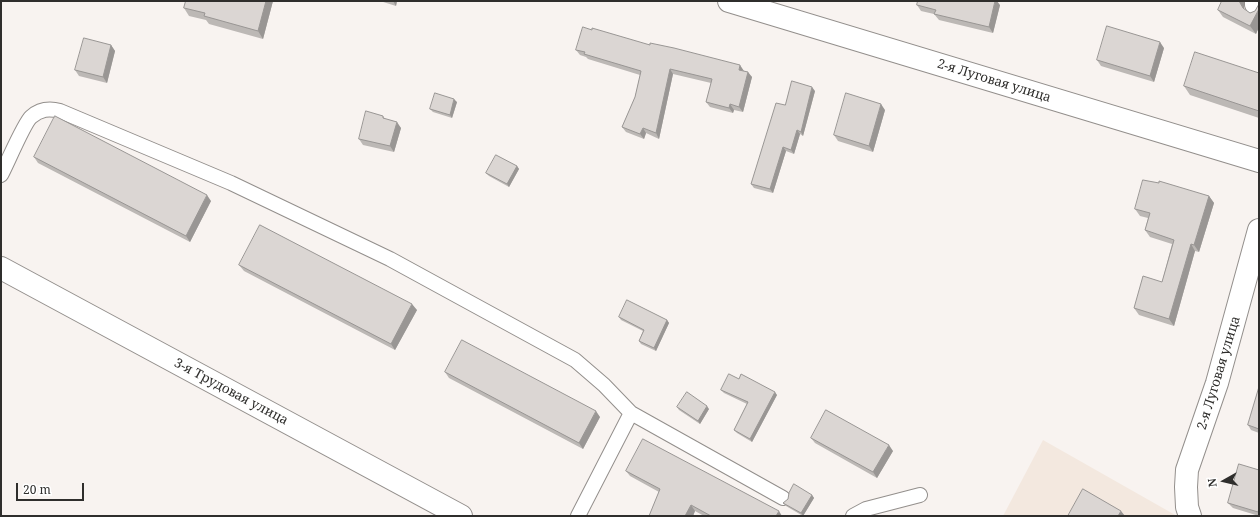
<!DOCTYPE html>
<meta charset="utf-8">
<style>
body{margin:0}
#map{position:relative;width:1260px;height:517px;overflow:hidden;background:#f8f3f0;font-family:"Noto Serif",serif}
canvas{display:block}
.frame{position:absolute;inset:0;border:2px solid #2f2e2c;pointer-events:none}
.north{position:absolute;left:1204px;top:461px;width:40px;height:40px;-webkit-text-stroke:3px #fff;paint-order:stroke;rotate:262deg;font-size:11px;font-weight:700;line-height:16px;text-align:center;color:#2f2e2c}
.north::after{content:'';display:block;margin:auto;width:14px;height:18px;background:#2f2e2c;clip-path:polygon(50% 0,100% 100%,50% 72%,0 100%)}
.scale{position:absolute;left:16px;top:483px;width:68px;height:18px;box-sizing:border-box;border:2px solid #2f2e2c;border-top:0;padding-left:5px;font-size:12px;line-height:14px;white-space:nowrap;color:#2f2e2c;-webkit-text-stroke:3px #fff;paint-order:stroke}
</style>
<div id="map">
<canvas width="1260" height="517"></canvas>
<div class="frame"></div>
<div class="north">N</div>
<div class="scale">20 m</div>
</div>
<script>
const ctx = document.querySelector('canvas').getContext('2d');
ctx.lineJoin = 'round';
function fill(path, color) { ctx.fillStyle = color; ctx.fill(path, 'evenodd'); }
function trace(path, color, width, dash) { ctx.strokeStyle = color; ctx.lineWidth = width; ctx.lineCap = dash ? 'butt' : 'round'; ctx.setLineDash(dash || []); ctx.stroke(path); }
function drawText(font, color, halo, rows, align = 'center') {
  ctx.font = font + ' "Noto Serif",serif'; ctx.lineWidth = 3; ctx.setLineDash([]); ctx.textBaseline = 'middle'; ctx.strokeStyle = halo; ctx.fillStyle = color; for (const [text, x, y, turn = 0] of rows) {
    ctx.save(); ctx.translate(x, y); ctx.rotate((+turn || 0) * Math.PI / 180); ctx.textAlign = isNaN(turn) ? turn : align; if (halo) ctx.strokeText(text, 0, 0); ctx.fillText(text, 0, 0); ctx.restore();
  }
}
const built = new Path2D(`
 M1043,440L1177,516H1003Z`);
const service = new Path2D(`
 M1252,1V5L1256,12
 M1,175C7,164 24,123 31,117C40,109 49,108 60,111L231,183L390,259L575,360L604,385L631,413L783,498
 M578,516L631,413
 M853,516L866,509L920,495`);
const minor = new Path2D(`
 M729,1L1259,161
 M1190,516L1187,507L1186,487L1187,470L1217,383L1259,230`);
const tertiary = new Path2D(`
 M1,268L461,516`);
const wall = new Path2D(`
 M186,1H273L263,39L209,24L206,20L189,16L184,8Z
 M380,1H397L396,6Z
 M1244,1V9L1250,13L1255,11L1259,4V1V27L1256,34L1223,17L1218,10Z
 M917,5H1000L993,33L939,20L934,14L921,11Z
 M111,45L115,51L107,83L79,76L75,70Z
 M650,45L744,71L752,77L743,112L734,110L733,113L710,107L706,102L711,83L673,74L659,139L646,133L644,139L626,132L622,127L635,97L640,75L588,59L586,57L580,55L576,50Z
 M1164,48L1154,82L1101,66L1097,60Z
 M1259,73V118L1190,95L1184,86Z
 M815,91L803,136L800,134L794,154L786,151L773,193L754,188L751,184L785,105Z
 M457,102L452,118L433,112L430,109Z
 M885,110L873,152L838,141L834,135Z
 M383,116L385,119L401,128L394,152L363,145L359,139Z
 M34,157L211,201L190,242L38,163Z
 M517,166L519,169L509,187L489,176L486,173Z
 M1209,196L1214,203L1199,252L1195,251L1174,326L1139,315L1134,308L1162,282L1172,244L1150,237L1145,230L1148,218L1140,216L1135,209Z
 M239,265L417,310L395,350L244,271Z
 M619,317L667,320L669,323L656,351L641,344L639,341L643,331L621,320Z
 M445,372L600,417L583,449L449,378Z
 M739,379L777,395L752,442L737,433L734,430L747,404L724,393L721,390Z
 M1259,387V433L1251,430L1248,425Z
 M677,407L709,409L700,424L679,410Z
 M811,438L893,451L877,478L815,443Z
 M1259,470V516L1233,508L1228,503Z
 M626,471L782,516H704L695,511L693,516H649L659,492L630,476Z
 M812,495L814,498L803,516L786,506L783,503Z`);
const shadedWall = new Path2D(`
 M266,1H273L263,39L258,31Z
 M393,1H397L396,6Z
 M995,1H997L1000,5L993,33L989,27Z
 M1239,1H1244V9L1243,8Z
 M1259,9V27L1256,34L1250,26Z
 M1160,42L1164,48L1154,82L1150,76Z
 M111,45L115,51L107,83L103,77Z
 M740,65L744,71L739,70Z
 M670,69L673,74L659,139L656,133Z
 M748,72L752,77L743,112L739,107Z
 M812,87L815,91L803,136L801,132Z
 M454,99L457,102L452,118L450,115Z
 M730,104L734,110L733,113L729,108Z
 M881,104L885,110L873,152L869,146Z
 M397,122L401,128L394,152L390,146Z
 M643,128L646,133L644,139L640,134Z
 M797,130L800,134L794,154L791,150Z
 M783,147L786,151L773,193L770,189Z
 M517,166L519,169L509,187L507,184Z
 M207,195L211,201L190,242L186,236Z
 M1209,196L1214,203L1199,252L1194,245Z
 M1191,244L1195,251L1174,326L1169,319Z
 M412,304L417,310L395,350L391,344Z
 M667,320L669,323L656,351L654,348Z
 M775,392L777,395L752,442L750,439Z
 M707,406L709,409L700,424L698,421Z
 M596,411L600,417L583,449L579,443Z
 M889,445L893,451L877,478L873,472Z
 M812,495L814,498L803,516L801,513Z
 M691,505L695,511L693,516H685Z
 M779,511L782,516H776Z
 M1121,511L1125,516H1118Z`);
const building = new Path2D(`
 M186,1H266L258,31L204,16L205,13L184,8Z
 M918,1H995L989,27L934,14L936,10L917,5Z
 M1222,1H1239L1243,8L1250,13L1255,11L1259,4L1258,1H1259V9L1250,26L1218,10Z
 M1107,26L1160,42L1150,76L1097,60Z
 M583,27L592,30V28L650,45V43L674,48L740,65L739,70L748,72L739,107L730,104L729,108L706,102L712,79L670,69L656,133L643,128L640,134L622,127L635,97L641,71L584,54L585,52L576,50Z
 M84,38L111,45L103,77L75,70Z
 M1195,52L1259,73V111L1184,86Z
 M792,81L812,87L801,132L797,130L791,150L783,147L770,189L751,184L776,103L785,105Z
 M435,93L454,99L450,115L430,109Z
 M846,93L881,104L869,146L834,135Z
 M366,111L383,116V118L397,122L390,146L359,139Z
 M55,116L207,195L186,236L34,157Z
 M496,155L517,166L507,184L486,173Z
 M1143,180L1159,183V181L1209,196L1194,245L1191,244L1169,319L1134,308L1143,276L1162,282L1174,240L1145,230L1150,213L1135,209Z
 M260,225L412,304L391,344L239,265Z
 M627,300L667,320L654,348L639,341L644,330L619,317Z
 M462,340L596,411L579,443L445,372Z
 M729,374L739,379L741,374L775,392L750,439L734,430L748,402L721,390Z
 M1259,387V429L1248,425Z
 M687,392L707,406L698,421L677,407Z
 M826,410L889,445L873,472L811,438Z
 M643,439L779,511L776,516H711L691,505L685,516H649L660,489L626,471Z
 M1239,464L1259,470V508L1258,512L1228,503Z
 M794,484L812,495L801,513L783,503L788,499L789,493Z
 M1083,489L1121,511L1118,516H1068Z`);
const streetNames = [
 ["2-я Луговая улица",994,81,17],
 ["2-я Луговая улица",1219,373,-73],
 ["3-я Трудовая улица",231,392,28]
];
fill(built, '#f3e8df');
trace(service, '#938f8c', 16);
trace(minor, '#938f8c', 24);
trace(tertiary, '#938f8c', 24);
trace(service, '#fff', 14);
trace(minor, '#fff', 22);
trace(tertiary, '#fff', 22);
fill(wall, '#bcb8b5');
fill(shadedWall, '#999694');
fill(building, '#dbd6d3');
trace(building, '#999694', 1);
drawText('13px', '#2f2e2c', '#fff', streetNames);
</script>
